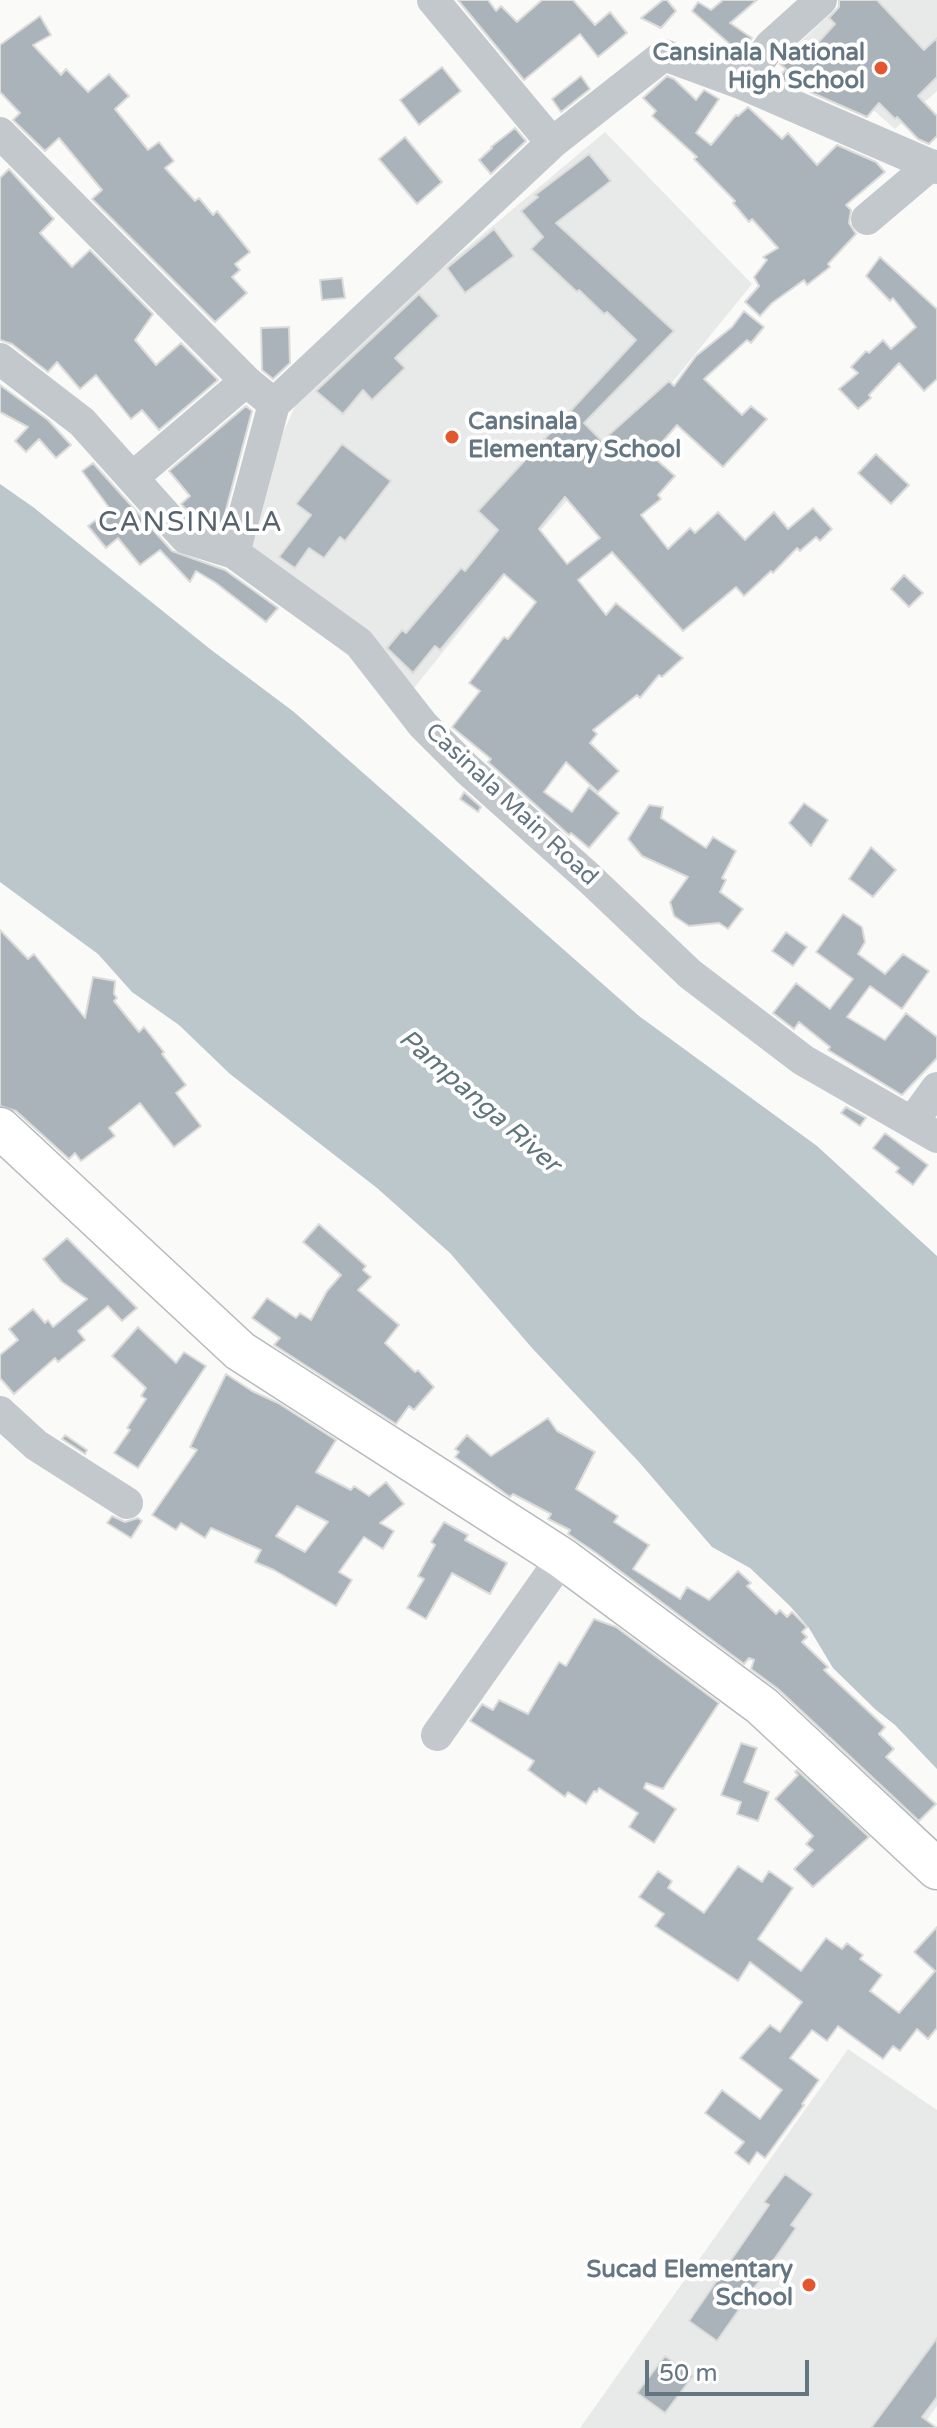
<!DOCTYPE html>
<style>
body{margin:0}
#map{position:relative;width:937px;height:2428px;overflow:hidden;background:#fafaf8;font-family:"Varela Round",sans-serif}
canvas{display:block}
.scale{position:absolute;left:645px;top:2360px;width:164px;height:36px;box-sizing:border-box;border:4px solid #657683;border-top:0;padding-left:10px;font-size:24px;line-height:28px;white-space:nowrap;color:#657683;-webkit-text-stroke:6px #fff;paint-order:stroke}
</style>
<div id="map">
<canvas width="937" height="2428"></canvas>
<div class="scale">50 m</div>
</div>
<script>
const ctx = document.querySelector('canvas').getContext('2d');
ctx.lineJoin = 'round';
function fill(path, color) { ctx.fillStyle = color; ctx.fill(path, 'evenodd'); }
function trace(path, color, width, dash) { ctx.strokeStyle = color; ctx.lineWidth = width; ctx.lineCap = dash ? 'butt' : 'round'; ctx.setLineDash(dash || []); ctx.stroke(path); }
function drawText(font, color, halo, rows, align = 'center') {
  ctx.font = font + ' "Varela Round",sans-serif'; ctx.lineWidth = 8; ctx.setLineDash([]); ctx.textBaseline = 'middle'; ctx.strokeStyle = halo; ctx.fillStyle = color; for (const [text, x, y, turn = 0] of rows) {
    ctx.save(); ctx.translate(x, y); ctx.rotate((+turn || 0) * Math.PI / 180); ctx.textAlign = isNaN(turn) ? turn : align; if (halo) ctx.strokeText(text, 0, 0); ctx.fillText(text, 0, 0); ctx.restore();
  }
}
const built = new Path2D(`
 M845,0H937V91L895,129L798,44Z
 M605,132L752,284L675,379L542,529L414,688L241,552L264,474L298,400L397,306Z
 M848,2049L937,2110V2406L921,2428H580Z`);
const water = new Path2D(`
 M0,484L33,507L210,649L294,712L639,1016L817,1146L937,1256V1769L895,1725L876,1710L833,1668L809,1628L790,1606L750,1568L712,1547L639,1462L532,1348L450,1253L377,1188L230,1074L179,1025L132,992L98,954L0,882Z`);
const building = new Path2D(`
 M458,0H488L496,11L501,6L517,22L542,0H573L595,25L610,12L627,33L598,57L580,34L524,80Z
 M663,0H667L676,11L661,28L641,18Z
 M723,0H757L730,23L752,38L741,54L692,11L698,2L711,10Z
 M839,0H877L924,50L937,38V77L918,96L937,116V136L929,144L918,139L897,117L895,119L879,103L867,117L778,78L786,69L780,64L784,59L795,49L805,57L835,24L829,18L839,7Z
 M40,16L51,35L33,45L61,75L66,69L88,92L109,74L129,96L115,109L148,150L159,142L174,161L165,168L195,201L199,198L213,215L217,211L250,252L235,264L240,270L232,277L247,293L215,322L92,199L102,190L59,138L45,151L13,120L20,113L0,92V45Z
 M442,67L461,91L419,125L400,100Z
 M581,76L590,89L561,112L552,99Z
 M667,76L674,79L696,100L704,90L719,99L696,133L711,145L736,115L738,116L748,107L782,139L788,133L817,165L837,145L876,162L885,172L846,205L851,210L849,223L856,234L828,264L830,267L807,285L804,280L772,303L760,316L745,302L759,286L754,277L767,260L763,257L778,248L752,219L749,222L733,203L735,201L694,159L697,157L652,116L656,111L643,98Z
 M515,128L526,141L491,174L479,160L492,148L491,147Z
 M405,137L442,182L417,204L379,159Z
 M589,154L611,181L556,223L674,331L584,423L602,441L669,381L674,386L696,356L732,327L744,311L764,327L751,343L747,340L704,379L742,415L751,406L767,419L723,467L677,425L651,455L675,476L658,495L661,499L641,515L668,549L690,528L695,533L718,512L745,540L774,512L788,529L813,508L832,529L820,541L816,537L800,551L797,548L773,573L771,571L744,596L736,587L683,631L612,552L578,580L606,615L616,603L683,658L662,677L659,675L640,698L637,695L593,730L597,734L590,743L619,771L598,792L566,762L544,792L572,812L589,787L619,813L589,848L571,833L569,835L488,762L491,759L452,727L480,691L469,683L504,637L508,639L536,602L504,574L440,650L435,646L413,673L387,648L402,630L406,633L461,568L465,571L498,530L478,511L636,340L607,312L604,314L579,290L577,292L531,249L543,237L521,211L538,197L535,195ZM565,497L600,538L567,564L539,529Z
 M9,169L54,219L40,233L72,267L90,250L153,314L135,340L156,365L181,343L218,380L159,430L142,410L131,419L96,375L80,389L57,362L48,372L12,344L0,340V178Z
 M494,229L514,256L465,293L447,268Z
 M880,257L937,309V379L924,391L899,363L869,395L871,398L858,409L839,389L858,373L851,367L866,351L869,353L883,340L891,349L916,327L893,298L890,301L866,276Z
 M342,278L345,298L322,300L320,280Z
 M419,294L439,316L395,358L405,368L372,400L363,390L343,414L316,391Z
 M289,327L290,363L273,379L262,370L261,328Z
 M0,385L48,420L71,445L56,458L39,439L26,452L15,441L28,427L0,412Z
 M246,406L252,411L221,529L197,521L181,504L190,496L169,471Z
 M342,444L391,481L345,541L340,537L324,558L309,548L295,568L279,557L311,515L296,504Z
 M876,454L909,485L891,504L858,473Z
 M93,463L172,551L225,570L278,608L266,622L216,583L196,571L190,582L160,550L140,565L118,538L106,548L88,526L110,509L82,471Z
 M904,575L923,593L909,607L891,589Z
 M464,792L481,807L478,812L460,799Z
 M804,803L828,820L811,846L789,823Z
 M649,805L663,807L661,818L706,848L713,837L736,851L722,878L726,880L720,892L743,909L728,929L719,923L689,926L674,916L670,902L688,877L642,856L628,839Z
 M871,847L896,870L873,897L849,879Z
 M843,914L862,927L865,942L858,954L885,974L903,954L929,971L902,1009L870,986L847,1017L885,1040L906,1013L937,1037V1058L902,1095L828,1050L830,1047L799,1022L794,1029L773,1013L796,983L830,1009L853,979L816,952Z
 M0,930L28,959L34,954L85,1018L93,977L115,981L114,994L117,998L114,1001L139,1032L144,1027L164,1052L162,1054L186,1085L176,1093L201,1126L174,1147L140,1103L109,1128L115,1136L81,1161L75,1153L69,1159L16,1111L0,1106Z
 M786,932L807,947L793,966L772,951Z
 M846,1107L866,1118L860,1126L841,1113Z
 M885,1133L928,1165L913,1185L896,1172L899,1168L873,1148Z
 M319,1224L366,1266L363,1270L371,1277L358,1290L399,1325L385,1343L415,1372L418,1370L434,1387L414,1410L409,1406L396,1424L274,1345L280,1338L252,1318L267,1298L296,1318L300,1313L311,1320L327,1291L341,1275L303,1242Z
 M67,1238L137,1308L122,1321L108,1306L78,1331L85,1340L58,1362L55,1358L14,1394L0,1378V1355L18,1340L9,1329L33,1309L45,1323L48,1320L53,1327L87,1299L62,1282L43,1259Z
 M138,1327L176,1363L184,1352L206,1366L138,1468L114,1453L130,1430L127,1428L146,1399L141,1396L146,1388L112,1356Z
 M226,1374L252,1391L278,1403L336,1440L316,1472L351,1490L354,1486L369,1496L386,1482L404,1504L380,1523L394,1531L383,1549L364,1537L339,1572L352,1580L336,1606L274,1570L255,1562L261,1550L211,1528L205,1538L181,1523L176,1530L152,1515L197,1450L190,1447ZM297,1506L328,1522L305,1552L276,1536Z
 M548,1418L557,1431L595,1452L576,1489L618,1516L614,1522L649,1545L633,1569L680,1599L687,1587L709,1600L738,1571L751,1583L747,1586L776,1614L780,1610L787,1617L792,1612L807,1627L802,1632L807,1637L802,1642L828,1667L824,1670L885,1727L879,1734L894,1749L886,1757L936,1804L919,1821L778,1689L751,1669L754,1660L749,1658L744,1664L596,1553L568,1534L570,1530L548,1519L551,1514L513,1494L510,1497L455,1457L459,1452L455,1449L467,1435L491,1456Z
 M65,1435L87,1450L85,1454L62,1439Z
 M112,1516L125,1522L138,1518L142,1521L131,1538L107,1523Z
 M444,1522L468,1535L465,1540L507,1563L490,1594L452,1573L426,1619L407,1608L424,1579L418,1576L435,1545L431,1542Z
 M594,1619L616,1627L719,1703L663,1789L646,1783L644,1788L676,1809L654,1843L629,1827L638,1813L599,1788L597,1792L594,1791L586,1804L568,1792L565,1797L528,1770L534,1761L470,1721L482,1704L493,1710L499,1700L528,1714L559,1662L566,1666Z
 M741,1743L757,1748L744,1782L769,1792L758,1821L737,1814L741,1802L721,1795Z
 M797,1770L869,1837L813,1887L794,1869L813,1850L806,1844L813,1836L775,1799L798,1775L795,1772Z
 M738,1866L762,1882L769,1871L793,1888L758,1939L801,1971L826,1938L842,1949L847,1943L863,1955L860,1959L882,1975L870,1991L899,2013L935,1971L914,1952L937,1927V2028L928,2039L917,2029L900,2051L893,2046L883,2059L838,2026L827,2041L812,2030L790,2058L819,2080L802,2104L804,2105L765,2158L757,2152L749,2164L735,2153L744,2142L705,2113L722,2090L760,2119L782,2090L740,2058L770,2025L780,2032L802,2002L750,1962L738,1981L655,1926L664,1914L639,1897L658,1871L672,1881L668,1888L704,1913Z
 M785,2174L813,2194L791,2225L796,2228L717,2341L689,2321L769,2205L764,2202Z
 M937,2338V2397L922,2417L937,2428H871Z
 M665,2356L693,2376L665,2413L637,2393Z`);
const minor = new Path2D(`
 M433,0L552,143
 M743,84L937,168
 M0,133L246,381L274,404
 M867,219L931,165
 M0,359L82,422L186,538L234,553L359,643L423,725L467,769L589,878L690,974L803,1060L937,1137
 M132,478L246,381
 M234,553L274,404L552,143L664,55L743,84L770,46L821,0
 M913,1121L937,1088
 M0,1412L36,1445L127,1503
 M437,1735L562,1558`);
const major = new Path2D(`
 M0,1128L240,1351L562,1558L762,1706L937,1869`);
const markers = [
 [881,68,8,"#e4572e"],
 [452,437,8,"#e4572e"],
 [809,2285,8,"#e4572e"]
];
const poiNames = [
 ["Cansinala National",865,54],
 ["High School",865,82],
 ["Cansinala",468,423,"left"],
 ["Elementary School",468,451,"left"],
 ["Sucad Elementary",793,2271],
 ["School",793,2299]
];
const streetNames = [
 ["Casinala Main Road",511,805,43]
];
const waterNames = [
 ["Pampanga River",479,1102,41]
];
const quarterNames = [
 ["CANSINALA",191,524]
];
fill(built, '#e8e9e9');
fill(water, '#bbc7cb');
fill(building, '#aab3b9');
trace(building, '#dcdcda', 2);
trace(major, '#b5babe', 43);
trace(minor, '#c3c8cc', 32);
trace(major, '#fff', 40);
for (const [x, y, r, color] of markers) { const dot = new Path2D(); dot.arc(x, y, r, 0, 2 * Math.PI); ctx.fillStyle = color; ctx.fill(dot); trace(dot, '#fff', 3); }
drawText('bold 24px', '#657683', '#fff', poiNames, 'right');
drawText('24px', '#657683', '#fff', streetNames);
drawText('italic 26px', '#60757c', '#fff', waterNames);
ctx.letterSpacing = '2px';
drawText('28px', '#57646e', '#fff', quarterNames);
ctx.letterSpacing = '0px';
</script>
